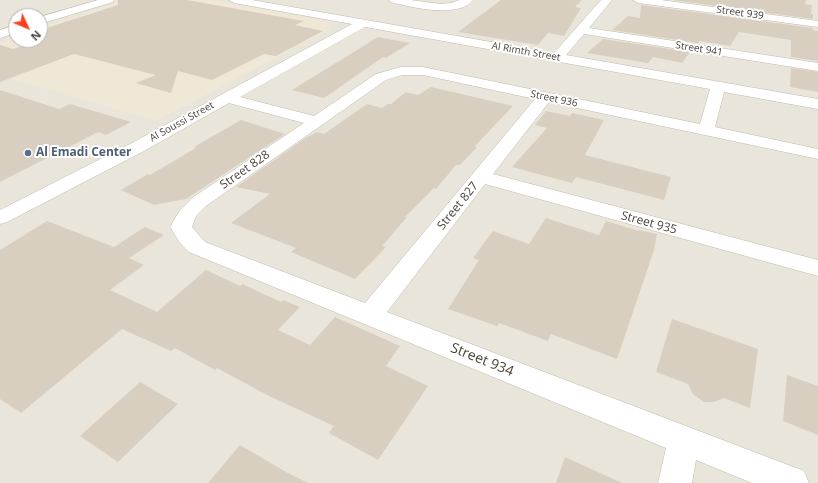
<!DOCTYPE html>
<style>
body{margin:0}
#map{position:relative;width:818px;height:483px;overflow:hidden;background:#f6f3ec;font-family:"Open Sans",sans-serif}
canvas{display:block}
.north{position:absolute;left:8px;top:8px;width:40px;height:40px;box-sizing:border-box;background:#fff;border:1px solid #b7b4b0;border-radius:50%;rotate:134deg;font-size:11px;font-weight:700;line-height:16px;text-align:center;color:#4b4439}
.north::after{content:'';display:block;margin:auto;width:14px;height:18px;background:#fc3f1d;clip-path:polygon(50% 0,100% 100%,50% 72%,0 100%)}
</style>
<div id="map">
<canvas width="818" height="483"></canvas>
<div class="north">N</div>
</div>
<script>
const ctx = document.querySelector('canvas').getContext('2d');
ctx.lineJoin = 'round';
function fill(path, color) { ctx.fillStyle = color; ctx.fill(path, 'evenodd'); }
function trace(path, color, width, dash) { ctx.strokeStyle = color; ctx.lineWidth = width; ctx.lineCap = dash ? 'butt' : 'round'; ctx.setLineDash(dash || []); ctx.stroke(path); }
function drawText(font, color, halo, rows, align = 'center') {
  ctx.font = font + ' "Open Sans",sans-serif'; ctx.lineWidth = 4; ctx.setLineDash([]); ctx.textBaseline = 'middle'; ctx.strokeStyle = halo; ctx.fillStyle = color; for (const [text, x, y, turn = 0] of rows) {
    ctx.save(); ctx.translate(x, y); ctx.rotate((+turn || 0) * Math.PI / 180); ctx.textAlign = isNaN(turn) ? turn : align; if (halo) ctx.strokeText(text, 0, 0); ctx.fillText(text, 0, 0); ctx.restore();
  }
}
const residential = new Path2D(`
 M0,0H818V483H0ZM16,16H40V40H16Z`);
const education = new Path2D(`
 M127,0H210L328,22L332,28L156,121L0,75V43L16,38V40H40V28Z`);
const building = new Path2D(`
 M118,0H187L304,21L295,25L323,31L276,56L264,54L212,80L178,71L171,93L136,83L156,75L74,54L0,82V45L13,49L40,40V30L118,5Z
 M501,0H582L575,7L581,8L564,36L548,33L538,45L458,32Z
 M672,0H806L805,4L812,5L811,14H813V19Z
 M641,5L813,28L812,30L818,31V61L791,57V40L739,32L730,46L700,41L698,43L612,30L628,16L640,18Z
 M378,37L410,43L386,58L383,57L324,98L292,90Z
 M603,39L690,52L682,63L653,57L648,63L587,53Z
 M791,68L818,72V92L790,87Z
 M431,87L513,106L475,146L477,147L460,165H456L436,189L434,188L405,217H407L382,246L386,247L355,279L291,252L296,248L231,223L270,194L236,187L304,139L317,132L324,134L367,104L382,108L388,104H391L406,92L418,95Z
 M0,90L59,109L70,104L131,122L106,135L98,132L0,182Z
 M546,111L570,116L572,113L604,120L585,155L671,177L664,200L576,177L572,183L512,167L547,128L535,125Z
 M241,120L285,134L186,199L154,205L121,190L148,174L150,175L196,148L194,147Z
 M546,218L599,235L606,221L639,231V230L657,234L654,250L617,359L551,334L548,341L499,323L497,326L448,309L479,260L473,258L493,231L529,244Z
 M47,221L114,247L145,227L164,235L129,258L144,265L110,290L157,312L206,270L240,286L242,284L281,302L283,300L300,307L278,330L310,345L335,317L400,346L386,366L428,386L378,460L329,433L334,426L267,395L217,368L215,370L175,348L171,351L122,329L21,413L0,399V250Z
 M672,319L758,349L750,408L724,398L714,402H704L693,394L688,384L656,372Z
 M787,375L818,386V435L783,421Z
 M140,382L178,404L118,462L80,436Z
 M240,445L286,472L308,483H208Z
 M565,457L622,483H556Z`);
const minor = new Path2D(`
 M98,0H114L113,2L40,24V17Z
 M229,0H252L554,53L601,0H612L589,28L818,63V71L584,34L566,55L818,99V109L724,92L715,127L818,149V159L549,102L493,174L818,260V276L485,184L387,312L804,471L809,483H752L696,460L692,483H658L666,448L189,252L180,243L170,227L180,210L192,198L304,123L229,103L144,151L7,222L0,224V210L132,143L352,24L234,3ZM365,27L710,89L700,124L423,67H401L376,74L314,116L240,97ZM402,75H423L535,99L365,303L205,242L192,227L196,216L206,206L386,80Z
 M389,0H410L441,4L451,3L460,0H473C458,19 411,7 390,2Z
 M633,0H661L818,21V27L638,3Z
 M16,25V33L0,38V30Z`);
const markers = [
 [28,153,4,"#5c6f8a"]
];
const farStreetnames = [
 ["Street 939",740,13,8],
 ["Street 941",699,49,9],
 ["Al Rimth Street",526,52,10],
 ["Street 936",554,99,12],
 ["Al Soussi Street",182,122,-29]
];
const serviceNames = [
 ["Al Emadi Center",36,153]
];
const streetNames = [
 ["Street 828",245,170,-35],
 ["Street 827",458,206,-51],
 ["Street 935",649,223,15]
];
const nearStreetnames = [
 ["Street 934",482,360,22]
];
fill(residential, '#eae5da');
fill(education, '#efe8d6');
fill(building, '#d8cfc1');
trace(minor, '#c2bbae', 1);
fill(minor, '#fff');
for (const [x, y, r, color] of markers) { const dot = new Path2D(); dot.arc(x, y, r, 0, 2 * Math.PI); ctx.fillStyle = color; ctx.fill(dot); trace(dot, '#fff', 1.5); }
drawText('10px', '#4b4439', '#fff', farStreetnames);
drawText('bold 12px', '#4e5e75', '#fff', serviceNames, 'left');
drawText('12px', '#4b4439', '#fff', streetNames);
drawText('14px', '#4b4439', '#fff', nearStreetnames);
</script>
